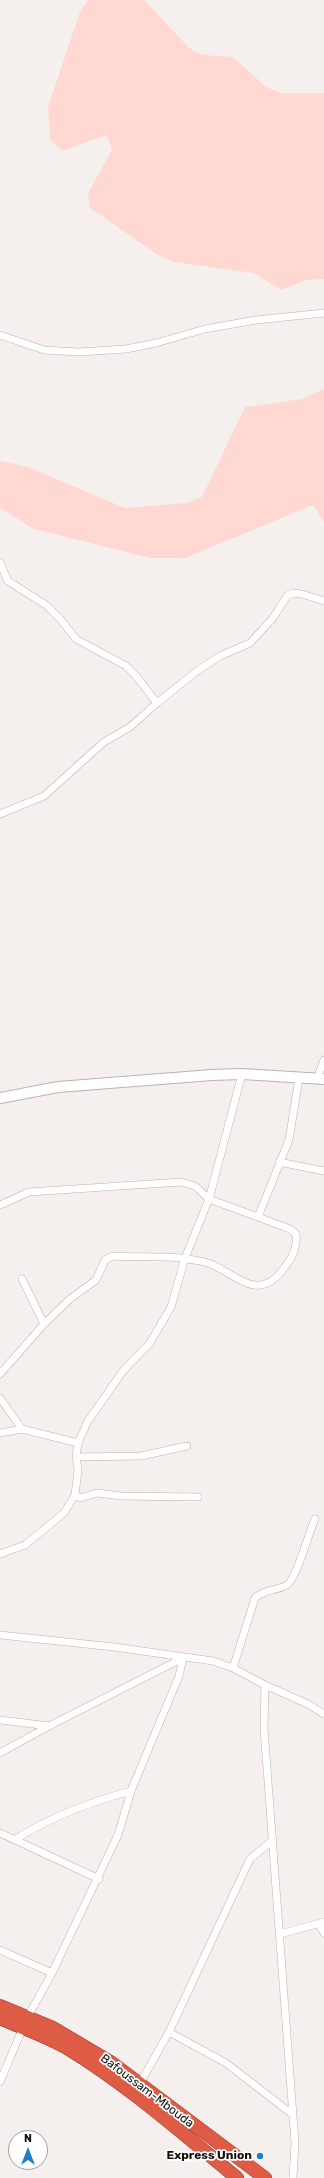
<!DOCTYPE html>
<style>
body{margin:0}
#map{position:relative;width:324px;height:2178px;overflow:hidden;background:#f5efed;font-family:Rubik,sans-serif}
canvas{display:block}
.north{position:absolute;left:8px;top:2130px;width:40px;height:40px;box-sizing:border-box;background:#fff;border:1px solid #a09f9f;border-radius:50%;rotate:0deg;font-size:11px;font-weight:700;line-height:16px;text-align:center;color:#12100f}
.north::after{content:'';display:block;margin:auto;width:14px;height:18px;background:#1b7fca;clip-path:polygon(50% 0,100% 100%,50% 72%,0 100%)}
</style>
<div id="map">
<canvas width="324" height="2178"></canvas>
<div class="north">N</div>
</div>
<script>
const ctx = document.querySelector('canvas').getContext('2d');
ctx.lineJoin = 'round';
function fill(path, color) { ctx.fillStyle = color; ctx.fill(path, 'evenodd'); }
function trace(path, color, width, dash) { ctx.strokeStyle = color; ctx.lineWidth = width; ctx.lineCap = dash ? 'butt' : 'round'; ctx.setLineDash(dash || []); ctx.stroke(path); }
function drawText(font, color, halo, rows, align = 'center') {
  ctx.font = font + ' Rubik,sans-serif'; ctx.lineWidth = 3.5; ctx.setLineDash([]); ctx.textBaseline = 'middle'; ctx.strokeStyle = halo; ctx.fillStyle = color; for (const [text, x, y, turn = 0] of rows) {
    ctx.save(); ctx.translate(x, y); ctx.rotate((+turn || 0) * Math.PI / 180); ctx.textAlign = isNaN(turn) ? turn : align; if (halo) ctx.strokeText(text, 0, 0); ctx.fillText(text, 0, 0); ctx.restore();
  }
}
const green = new Path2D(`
 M88,0H144L189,48L202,55L233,57L265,86L280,93H324V279L307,280L281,290L254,273L173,262L158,255L90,208L88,193L112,150L107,135L62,151L50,139L48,107L80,12Z
 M324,389V522L313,505L185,558H151L47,532L32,528L0,508V461L28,467L125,508L187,503L202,497L245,407L302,399Z`);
const street = new Path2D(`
 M0,335L44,350L78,352L126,349L156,343L205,329L256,320L324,313
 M0,563L8,581L46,605L61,620L76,639L126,666L136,676L157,703
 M0,814L44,796L104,742L130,727L157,703L197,671L220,656L250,643L273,618L287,596L293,593L302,594L324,601
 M317,1079L324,1060
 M279,1162L324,1171
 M0,1205L29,1192L181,1182L195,1186L209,1199L258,1217L289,1140L299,1078
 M44,1324L70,1299L96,1280L105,1260L113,1256C136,1258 167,1255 187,1259C195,1260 204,1261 211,1264C240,1277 259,1303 285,1267C293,1257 298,1247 296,1234L290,1229L258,1217
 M0,1374L44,1324L22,1279
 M0,1398L22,1429
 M0,1433L22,1429L78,1443
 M76,1457L141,1456L187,1446
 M75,1495L80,1498L97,1493L121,1496L198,1497
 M0,1554L25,1545L64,1513L75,1495L78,1470L76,1457L78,1443L88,1421L123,1371L150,1343L171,1307L185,1258L209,1199L242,1074
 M0,1635L114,1647L213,1661L233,1668L265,1685L308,1704L324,1714
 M233,1668L255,1598C265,1589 276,1591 287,1585C296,1580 309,1532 315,1519
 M265,1685L264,1728L295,2143L293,2178
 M0,1720L49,1726
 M0,1753L49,1726L183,1658
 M0,1833L99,1879
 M16,1839C51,1817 90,1802 131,1791
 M319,1925L324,1933
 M280,1934L324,1922
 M0,1950L52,1973
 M169,2032L226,2063L292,2114
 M0,2082L27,2018L52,1973L118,1835L131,1791L179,1676L183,1658
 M139,2085L169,2032L250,1859L273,1840`);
const secondary = new Path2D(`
 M0,1098L58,1087L212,1075L242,1074L324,1079`);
const highway = new Path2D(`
 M0,2006L53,2028L112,2063L265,2178
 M0,2018C22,2028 46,2036 67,2048C128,2085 182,2133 237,2178`);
const markers = [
 [260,2156,4,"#1b7fca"]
];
const streetNames = [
 ["Bafoussam-Mbouda",147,2091,37]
];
const poiNames = [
 ["Express Union",252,2156]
];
fill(green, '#ffd9d1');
trace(street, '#b9b3b2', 8);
trace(secondary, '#b9b3b2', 12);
trace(highway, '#974132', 14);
trace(street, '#fff', 7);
trace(secondary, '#fff', 10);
trace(highway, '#de5b45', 13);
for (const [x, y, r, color] of markers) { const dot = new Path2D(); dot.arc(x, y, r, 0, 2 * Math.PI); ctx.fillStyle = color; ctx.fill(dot); trace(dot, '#fff', 1.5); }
drawText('12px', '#12100f', '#fff', streetNames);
drawText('bold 12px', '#12100f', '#fff', poiNames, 'right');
</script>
